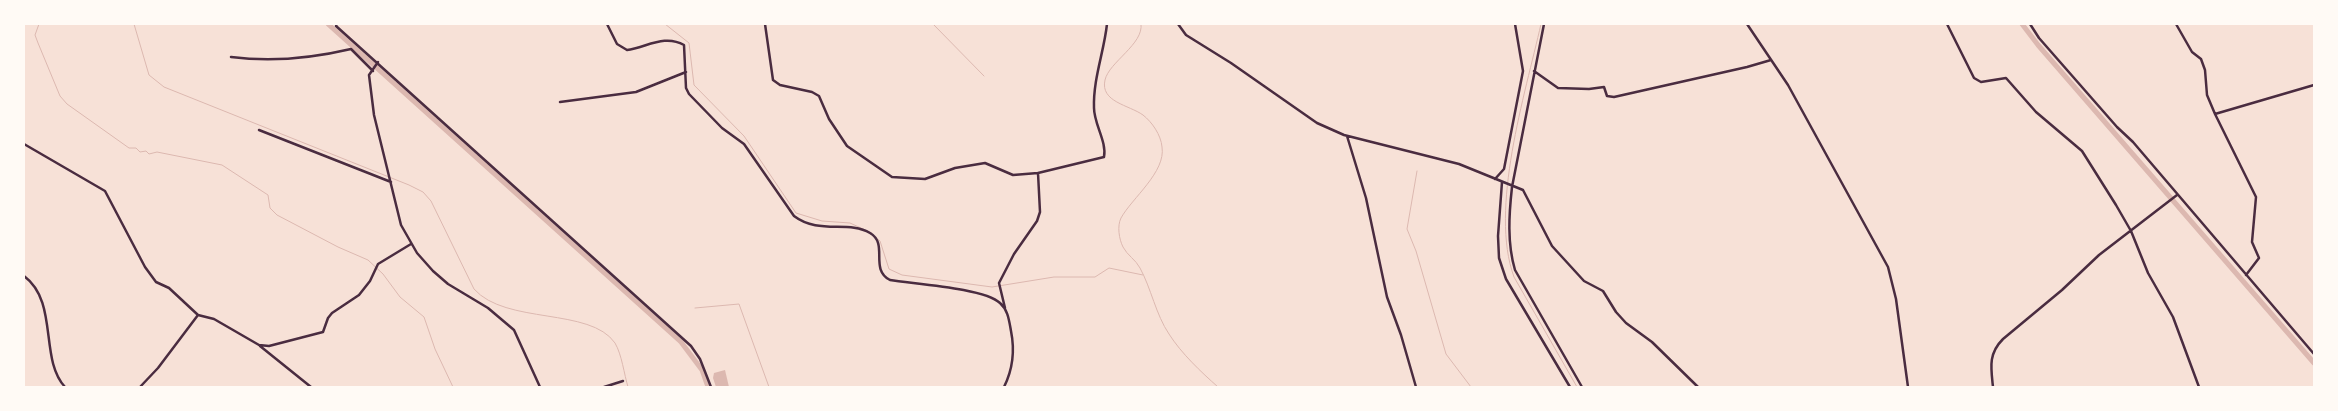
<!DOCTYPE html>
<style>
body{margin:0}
#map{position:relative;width:2338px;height:411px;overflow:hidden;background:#f7e1d7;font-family:"Times New Roman",serif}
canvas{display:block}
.frame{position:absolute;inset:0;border:25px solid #fffaf5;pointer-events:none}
</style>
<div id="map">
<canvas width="2338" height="411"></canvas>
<div class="frame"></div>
</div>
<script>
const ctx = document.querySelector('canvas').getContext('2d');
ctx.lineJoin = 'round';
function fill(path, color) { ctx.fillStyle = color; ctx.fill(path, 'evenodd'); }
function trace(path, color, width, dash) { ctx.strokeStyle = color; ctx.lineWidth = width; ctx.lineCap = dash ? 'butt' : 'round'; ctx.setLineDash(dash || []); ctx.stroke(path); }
const water = new Path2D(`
 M725,370L729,387H716L713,378L714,373Z`);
const stream = new Path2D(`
 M39,24L35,35L38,43L60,96L67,104L129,148H136L140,152L146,151L149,154L157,152L222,165L268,195L270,208L277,215L338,247L368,260L383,274L400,297L424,317L435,349L453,387
 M134,24L149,75L164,87L409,185L423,192L431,201L474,289C506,325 590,307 615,343C622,355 624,374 628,387
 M665,24L689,43L694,85L744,136L796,213L822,221L850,223L872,233
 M933,24L984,76
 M1141,24C1144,44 1109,62 1105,80C1100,102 1129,105 1143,115C1152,122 1161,135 1162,147C1166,172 1132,198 1121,218C1117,226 1119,239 1123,247C1127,255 1136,260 1140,268C1151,288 1156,315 1169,334C1181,353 1201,372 1218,387
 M1541,24C1525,95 1489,209 1514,277L1577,387
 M1417,171L1407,229L1416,251L1446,354L1471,387
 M876,238L880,241L889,269L902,275L992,287L1054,277H1095L1109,268L1143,275
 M695,308L739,304L769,387`);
const canal = new Path2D(`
 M328,24L681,342L702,370L708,387
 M2022,24L2038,45L2314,363`);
const minor = new Path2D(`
 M337,24L336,26L691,346L700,359L711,387
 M607,24L617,44L627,50C647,47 665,34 684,45L686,88L689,94L722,128L744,144L794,216C819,235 848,220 870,233C889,244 869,269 890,280C914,284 984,288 1000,303C1008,310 1009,320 1011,331C1015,351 1013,369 1004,387
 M765,24L773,80L780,85L812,92L819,96L829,119L847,146L892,177L925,179L955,168L985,163L1013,175L1038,173
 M1178,24L1186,35L1231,63L1317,123L1344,135L1459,164L1523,190L1552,246L1584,281L1603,291L1616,312L1626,323L1652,342L1698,387
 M1544,24L1512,187C1509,214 1507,243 1515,270L1582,387
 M1747,24L1788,85L1888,267L1896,299L1908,387
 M1947,24L1974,78L1981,82L2006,78L2036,112L2082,151L2116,205L2131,231L2148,273L2173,317L2199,387
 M2030,24L2039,38L2117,127L2133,142L2314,354
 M2176,24L2192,52L2201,59L2205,70L2207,95L2215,114L2314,85
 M231,57C270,62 313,58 351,49L373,71
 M378,62L369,75L374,115L401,225L417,253L433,271L448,284L488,308L514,330L540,387
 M1534,71L1558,88L1589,89L1604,87L1607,96L1614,97L1747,67L1771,60
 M560,102L636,92L686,72
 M2215,114L2256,197L2252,242L2259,258L2246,275
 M259,130L391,182
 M1347,136L1366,198L1387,297L1401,335L1416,387
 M24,144L105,191L145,267L156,282L169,288L198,315
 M1495,179L1504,169L1523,71L1515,24
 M1502,182L1498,236L1499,258L1506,279L1570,387
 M24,276C59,302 39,359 65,387
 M1005,308L999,283L1014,254L1037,221L1040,212L1038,173L1104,157C1107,142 1094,124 1094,108C1093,79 1104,52 1107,24
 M260,346L311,387
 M140,387L158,368L198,315L214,319L259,345L269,346L323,332L328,318L332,313L359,295L370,281L378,264L411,244
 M604,387L623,381
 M1993,387C1991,368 1988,354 2003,339L2062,290L2099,255L2177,195`);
fill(water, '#dcb8b0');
trace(stream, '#dcb8b0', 1);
trace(canal, '#dcb8b0', 5);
trace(minor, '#4a2c40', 2.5);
</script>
